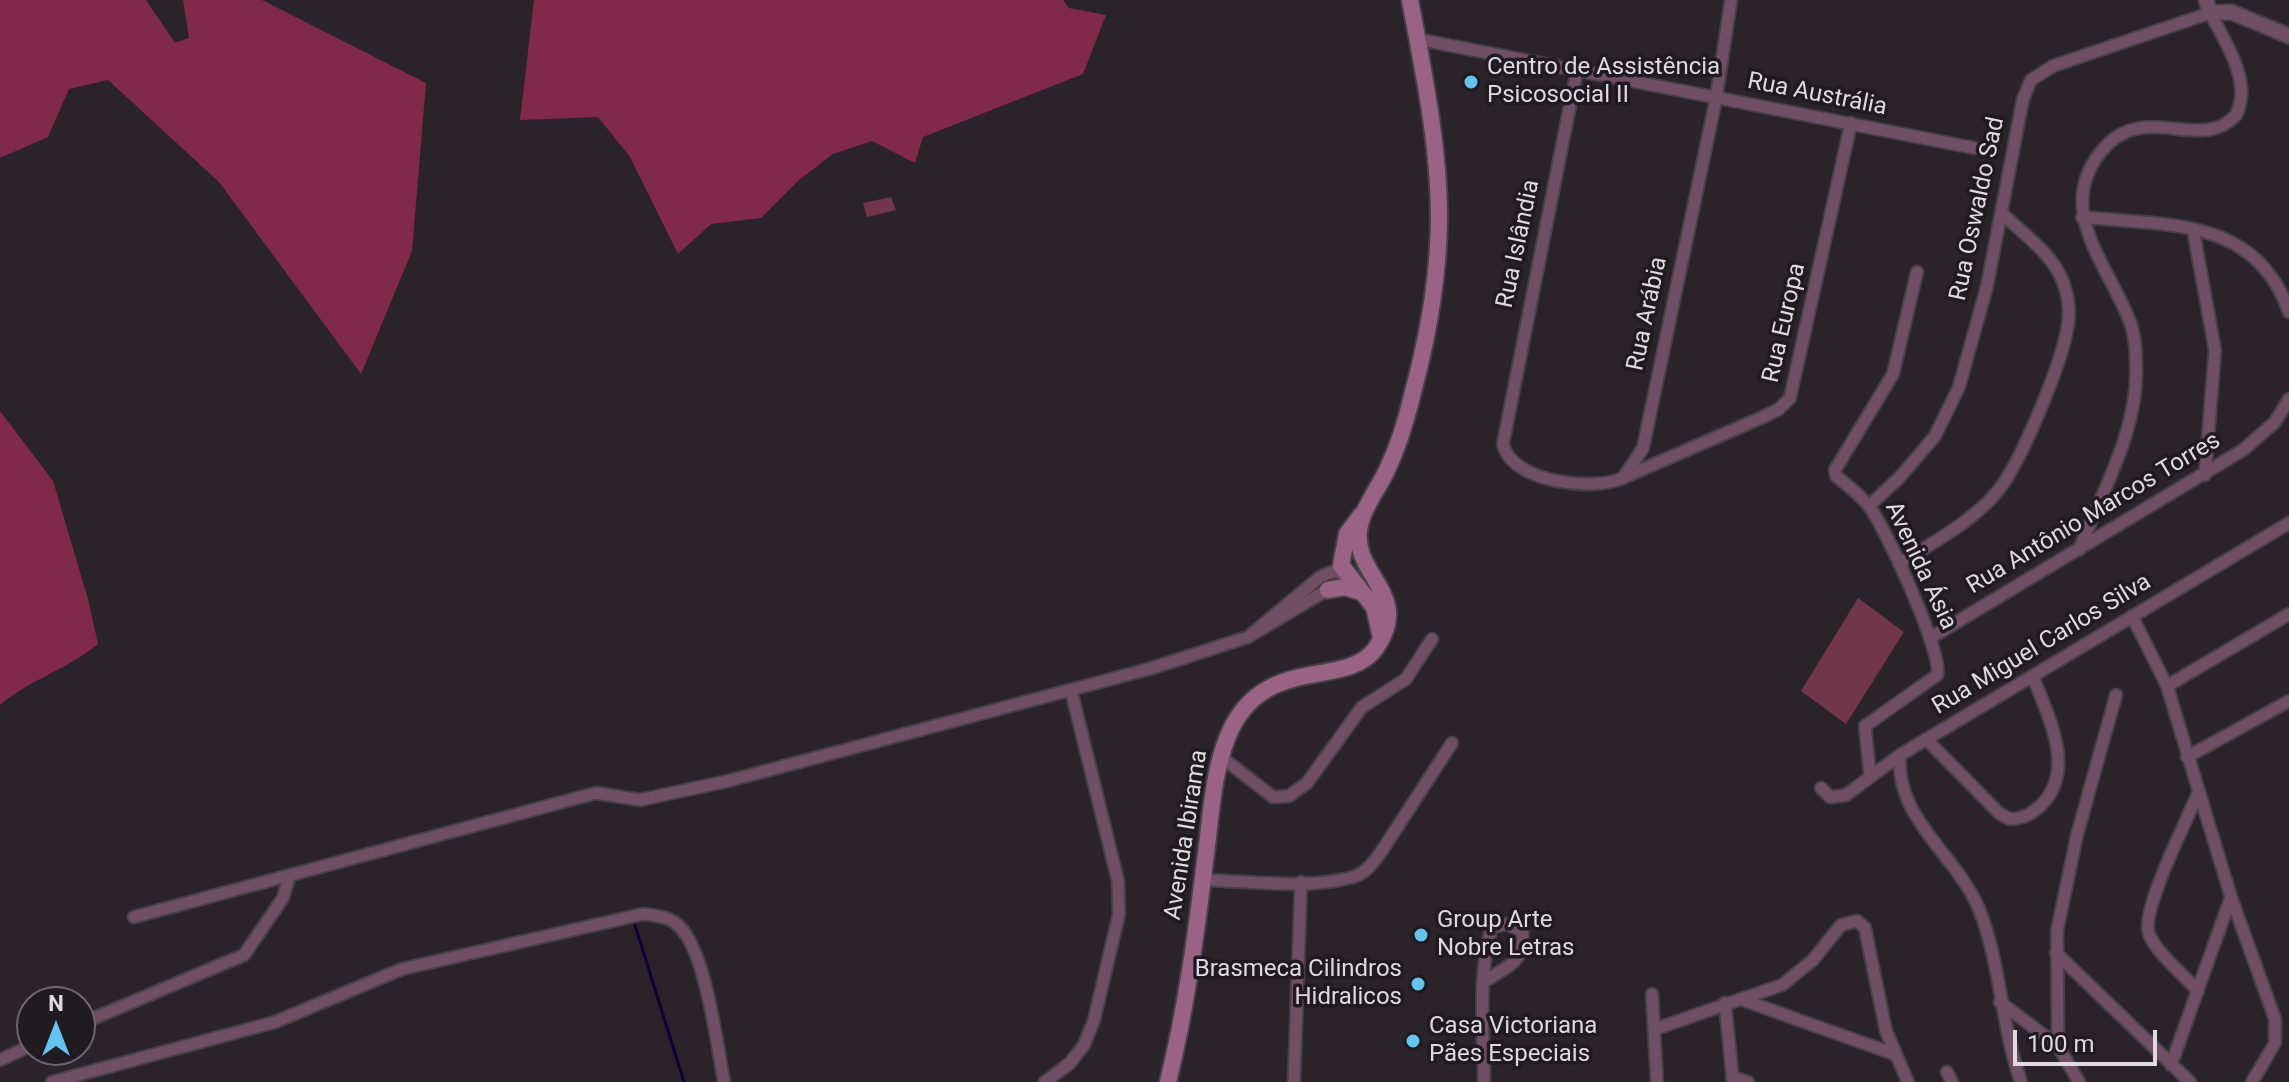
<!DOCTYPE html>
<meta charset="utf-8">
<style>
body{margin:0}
#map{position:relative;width:2289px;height:1082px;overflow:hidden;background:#2a232a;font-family:Roboto,sans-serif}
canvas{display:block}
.north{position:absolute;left:16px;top:986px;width:80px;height:80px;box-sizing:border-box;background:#201a21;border:2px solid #6c676d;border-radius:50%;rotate:0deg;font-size:22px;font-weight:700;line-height:32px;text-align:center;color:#dfdadf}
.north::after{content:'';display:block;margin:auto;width:28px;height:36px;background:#65c4ef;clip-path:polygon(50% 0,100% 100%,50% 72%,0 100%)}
.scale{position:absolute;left:2013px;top:1030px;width:144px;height:36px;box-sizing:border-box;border:4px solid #dfdadf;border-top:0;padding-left:10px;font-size:24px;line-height:28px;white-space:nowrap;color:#dfdadf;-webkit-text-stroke:6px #201a21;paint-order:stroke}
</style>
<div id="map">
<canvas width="2289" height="1082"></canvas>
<div class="north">N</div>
<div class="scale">100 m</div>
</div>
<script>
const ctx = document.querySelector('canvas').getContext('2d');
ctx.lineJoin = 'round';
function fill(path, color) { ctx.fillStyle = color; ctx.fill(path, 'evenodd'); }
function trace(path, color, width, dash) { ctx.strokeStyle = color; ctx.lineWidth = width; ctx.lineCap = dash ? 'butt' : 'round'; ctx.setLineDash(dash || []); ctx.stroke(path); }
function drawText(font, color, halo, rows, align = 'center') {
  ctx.font = font + ' Roboto,sans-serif'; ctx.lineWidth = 7; ctx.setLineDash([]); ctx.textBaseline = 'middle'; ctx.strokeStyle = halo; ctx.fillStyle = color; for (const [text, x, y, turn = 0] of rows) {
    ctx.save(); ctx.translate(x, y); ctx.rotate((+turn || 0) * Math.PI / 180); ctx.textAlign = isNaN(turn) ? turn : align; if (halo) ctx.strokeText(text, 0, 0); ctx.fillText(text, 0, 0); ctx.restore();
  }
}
const green = new Path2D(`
 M891,197L896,210L867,217L863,203Z
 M1858,598L1904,632L1846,724L1801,691Z`);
const forest = new Path2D(`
 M0,0H146L175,43L189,38L183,0H262L426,83L412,251L361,374L219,182L108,80L69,89L48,137L0,158Z
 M534,0H1063L1069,8L1106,15L1083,74L923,137L915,163L872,141L833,154L799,180L761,218L711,224L678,254L630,157L598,117L520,120Z
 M0,411L53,481L88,599L98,644C68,669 29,680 0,705Z`);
const stream = new Path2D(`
 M634,922L684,1082`);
const minor = new Path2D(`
 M1417,39L1974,148
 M1577,70L1503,444C1511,482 1592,492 1623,478L1643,448L1716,99L1731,0
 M2082,217C2166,226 2256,216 2289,312
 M2193,229L2215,350L2205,475
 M1627,476L1763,417L1779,409L1790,398L1851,123
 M1869,506L1900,477L1935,436L1959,387L1987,286L2023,99L2031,80L2053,66L2210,13C2225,42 2253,82 2236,115C2202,153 2148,103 2107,145C2051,203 2105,261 2128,317C2135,332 2136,349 2136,365C2139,429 2102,492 2079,550
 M1899,564C1933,542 1972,522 1997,492C2021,463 2063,361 2068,324C2070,310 2068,295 2063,282C2053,254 2023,234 2003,214
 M2132,616L2167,686L2231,897L2275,1019V1043L2252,1082
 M1248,637L1320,577L1334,571L1344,575
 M1932,637L2243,450L2275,422L2289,399
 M2167,686L2289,614
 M1926,739L2000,814L2010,819C2024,819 2034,813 2043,803C2076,768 2047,714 2033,677
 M1900,755C1895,819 1956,854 1979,909C2001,964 2001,1026 2021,1082
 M1220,756L1273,797L1289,796L1307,783L1362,707L1406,679L1432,639
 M2187,757L2289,701
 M1870,775L1865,726L1937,675C1944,655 1884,524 1868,505C1859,494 1847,485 1836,476L1835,470L1893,374L1917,272
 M1821,788L1830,797L1846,795L1900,755L2289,523
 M1203,880C1250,881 1307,890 1353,877C1366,873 1373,863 1381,852L1452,743
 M134,917L596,793L640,800L728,781L1149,669L1248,637L1332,587
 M2056,953L2190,1082
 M2198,991C2183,974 2158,955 2149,934C2140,911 2188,819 2198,793
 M1652,994L1657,1082
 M1740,999L1894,1054
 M2000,1002L2058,1046
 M1725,1003L1733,1082
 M80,1024L244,955L283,898L289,877
 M1655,1029L1782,985L1813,960L1841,925L1857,921L1865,928L1886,1031L1908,1082
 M0,1060L32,1045
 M2171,1065L2231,897
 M1947,1072L1952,1082
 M1732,1077L1748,1082
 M52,1082L275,1022L402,969L643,914C653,915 665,916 674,922C705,941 717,1046 724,1082
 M1045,1082L1070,1063L1084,1045L1094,1020L1119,914L1118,881L1071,690
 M1294,1082L1301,882
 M1484,1082C1484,1033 1477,974 1492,927L1507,924L1522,931C1526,962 1509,965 1485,981
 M2079,1082L2058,1046L2057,931L2077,835L2116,695`);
const tertiary = new Path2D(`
 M2206,0L2210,13L2231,12L2289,36`);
const secondary = new Path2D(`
 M1361,515L1347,534L1341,565L1374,607L1381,638
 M1328,590L1345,587L1361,592
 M1168,1082C1186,1009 1196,935 1205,861C1211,819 1212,775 1228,736C1262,652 1347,690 1376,648C1413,595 1353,576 1359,530C1362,509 1378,489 1387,470C1398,447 1406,421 1412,396C1428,337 1439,277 1439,216C1439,144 1423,70 1410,0`);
const markers = [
 [1471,82,8,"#65c4ef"],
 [1421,935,8,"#65c4ef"],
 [1418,984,8,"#65c4ef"],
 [1413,1041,8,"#65c4ef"]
];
const poiNames = [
 ["Centro de Assistência",1487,68],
 ["Psicosocial II",1487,96],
 ["Group Arte",1437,921],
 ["Nobre Letras",1437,949],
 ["Brasmeca Cilindros",1402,970,"right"],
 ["Hidralicos",1402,998,"right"],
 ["Casa Victoriana",1429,1027],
 ["Pães Especiais",1429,1055]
];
const streetNames = [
 ["Rua Austrália",1817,95,11],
 ["Rua Oswaldo Sad",1978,209,-78],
 ["Rua Islândia",1519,244,-78],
 ["Rua Arábia",1648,314,-78],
 ["Rua Europa",1785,323,-77],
 ["Rua Antônio Marcos Torres",2094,514,-31],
 ["Avenida Ásia",1920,566,65],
 ["Rua Miguel Carlos Silva",2042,645,-31],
 ["Avenida Ibirama",1187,835,-81]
];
fill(green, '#72364a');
fill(forest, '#812949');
trace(stream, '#110139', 3);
trace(minor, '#474047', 15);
trace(tertiary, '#474047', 18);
trace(secondary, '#474047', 20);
trace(minor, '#704e63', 11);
trace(tertiary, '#704e63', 14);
trace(secondary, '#9a6385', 16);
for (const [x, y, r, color] of markers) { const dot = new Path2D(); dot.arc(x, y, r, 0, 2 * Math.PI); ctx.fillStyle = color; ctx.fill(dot); trace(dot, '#201a21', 3); }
drawText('24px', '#dfdadf', '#201a21', poiNames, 'left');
drawText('24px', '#dfdadf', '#201a21', streetNames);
</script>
